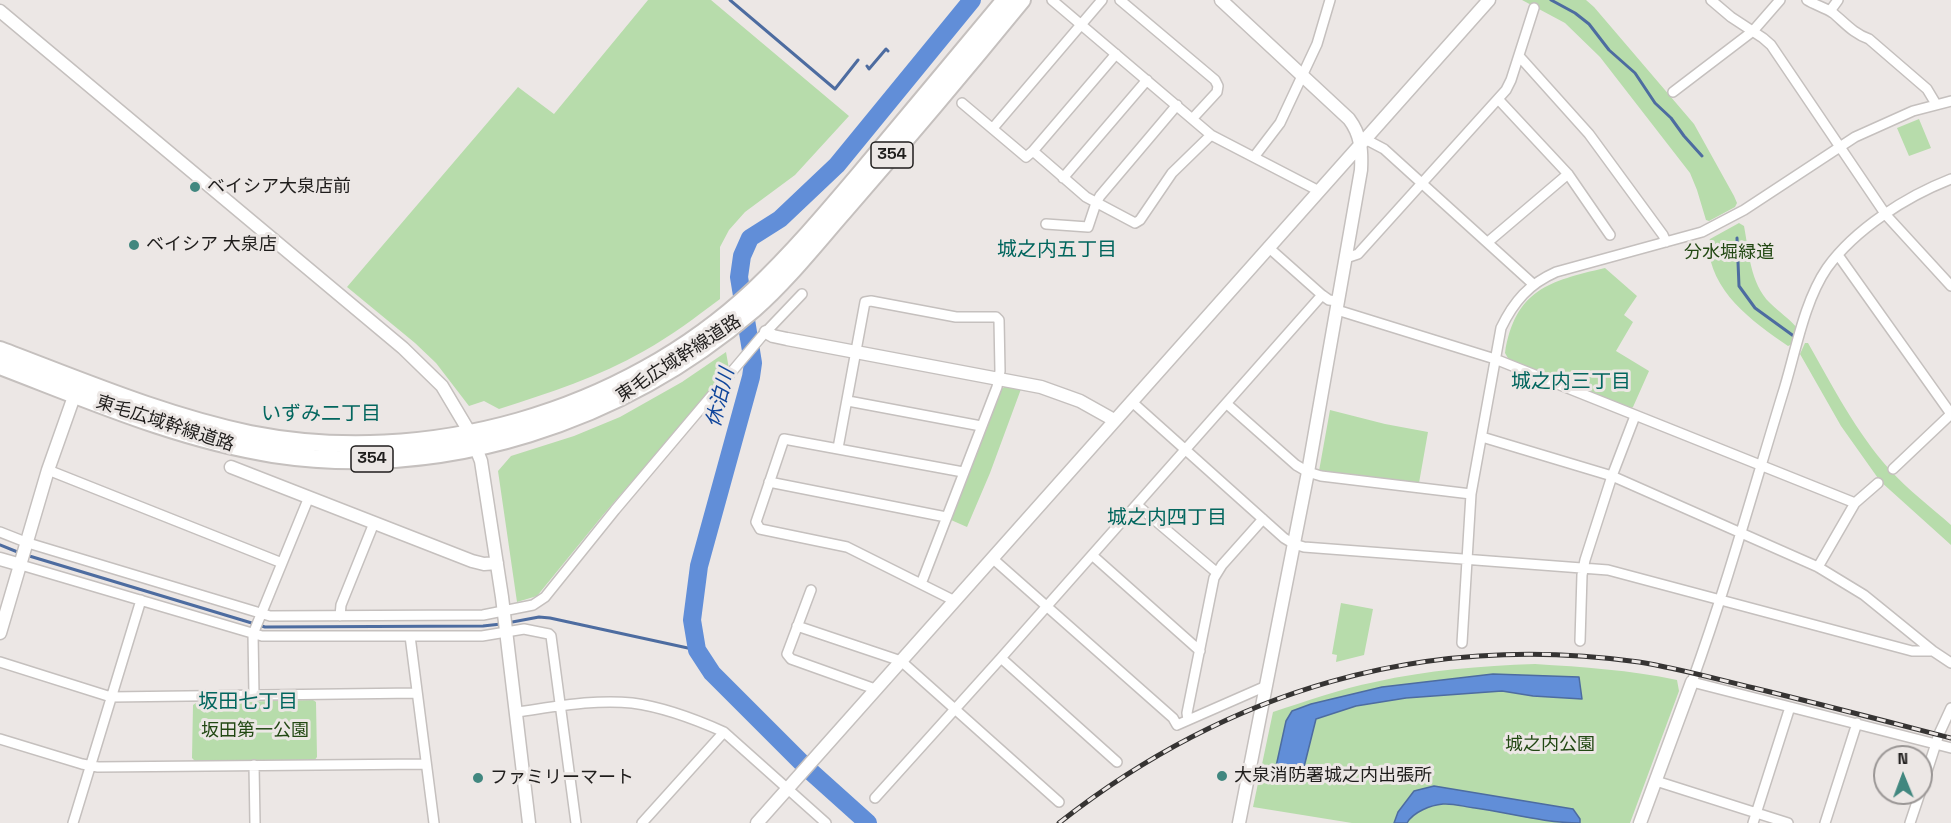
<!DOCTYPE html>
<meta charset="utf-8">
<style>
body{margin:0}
#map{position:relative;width:1951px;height:823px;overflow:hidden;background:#ece7e5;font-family:"Space Grotesk",sans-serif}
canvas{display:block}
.north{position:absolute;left:1873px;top:745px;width:60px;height:60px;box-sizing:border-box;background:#ece7e5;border:2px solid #9a9695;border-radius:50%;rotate:359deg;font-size:16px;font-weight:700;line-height:24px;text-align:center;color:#1f1d1c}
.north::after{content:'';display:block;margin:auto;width:21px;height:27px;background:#41877f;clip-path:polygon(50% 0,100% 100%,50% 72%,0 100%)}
</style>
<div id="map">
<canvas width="1951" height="823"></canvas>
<div class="north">N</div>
</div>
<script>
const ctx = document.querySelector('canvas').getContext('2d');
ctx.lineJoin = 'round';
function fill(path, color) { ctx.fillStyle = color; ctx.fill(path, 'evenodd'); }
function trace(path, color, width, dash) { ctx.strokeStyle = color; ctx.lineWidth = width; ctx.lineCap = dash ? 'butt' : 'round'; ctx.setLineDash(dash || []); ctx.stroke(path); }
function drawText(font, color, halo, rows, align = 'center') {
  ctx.font = font + ' "Space Grotesk","Noto Sans JP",sans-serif'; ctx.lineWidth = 6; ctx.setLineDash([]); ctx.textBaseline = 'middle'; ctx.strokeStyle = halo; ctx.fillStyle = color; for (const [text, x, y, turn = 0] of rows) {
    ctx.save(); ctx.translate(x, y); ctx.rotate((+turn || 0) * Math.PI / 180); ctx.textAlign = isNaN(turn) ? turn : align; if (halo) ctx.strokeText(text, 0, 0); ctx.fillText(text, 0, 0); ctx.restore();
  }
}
const green = new Path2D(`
 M648,0H711L849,116L795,175L745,212L729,230L720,247V299C696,317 671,336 644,351C599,377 549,393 499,409L484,401L469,406L436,363L415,343L347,287L518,87L554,114Z
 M1522,0H1586L1594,7L1694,124L1734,196L1737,203L1735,207L1709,221L1706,220L1697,190L1690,173L1600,57L1565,23Z
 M1919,119L1931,148L1909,156L1897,128Z
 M1739,223L1744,226C1749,252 1750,283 1770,303C1779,312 1790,319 1798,329L1795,343L1788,346C1752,321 1710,292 1708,243L1710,239Z
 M1605,268L1637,296L1624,315L1633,322L1616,351L1649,371L1633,407L1630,409L1509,360L1505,353C1515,290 1549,281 1605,268Z
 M1805,343H1808C1833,387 1856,432 1890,470C1908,490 1931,507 1951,525V545L1880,481L1841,426L1800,354Z
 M726,352L729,369L603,515L537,596L517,602L498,471L511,456L574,436L620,417L682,382Z
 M1008,385L1021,389L990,473L967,527L951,520L955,511L953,508L999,390Z
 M1330,410L1385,424L1428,432L1419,483L1319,471Z
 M1341,603L1373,609L1364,655L1336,662L1337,655L1332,654Z
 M1535,664C1583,667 1630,670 1677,680L1679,691L1630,823H1352L1253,807L1273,712C1307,701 1340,689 1375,682C1428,670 1480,666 1535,664Z
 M313,700L316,702L317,757L314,761H195L192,758L193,705L196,703Z`);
const water = new Path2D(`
 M1493,674L1579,677L1582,699L1533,696L1502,691L1406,698L1356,706L1316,719L1301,779L1275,771L1286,721L1292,711L1311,704L1382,687Z
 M1434,786L1573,809L1580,819V823C1544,823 1510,813 1475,808C1465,807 1453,803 1443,804C1431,805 1413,812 1407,823H1394L1398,812L1414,791Z`);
const stream = new Path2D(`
 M730,0L835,89L858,60
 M1551,0L1575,13L1589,24L1609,50L1635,73L1655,103L1671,118L1684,136L1702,156
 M867,66L869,69L886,49L888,51
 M1737,238L1739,286L1755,308L1795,337
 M0,545L20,553
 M26,555L265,627L483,626L501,624
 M507,623L539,617L550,618L697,650`);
const river = new Path2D(`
 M868,823L809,770L712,673L697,650L692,620L699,566L751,377L753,363L739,277L742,256L750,238L780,219L837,165L972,0`);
const street = new Path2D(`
 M1052,0L1211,135L1319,191
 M1120,0L1215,80L1218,86L1217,92L1193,118
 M1711,0L1731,17L1763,38L1771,45L1886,215L1951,286
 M1807,0C1815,5 1826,8 1833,13C1845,23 1854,34 1869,39L1927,89L1936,104
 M1830,11L1838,0
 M1519,56L1589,134L1663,235L1666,242
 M1673,92L1753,31L1780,0
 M1498,99L1568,174L1610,235
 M962,103L1026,157L1033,151L1086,197L1135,223L1140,220L1172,173L1211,135
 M993,128L1102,0
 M1365,139L1384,149L1533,284
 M1033,151L1116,54
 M1254,157L1280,123L1317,44L1330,0
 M1063,178L1147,80
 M1951,179C1907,196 1855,229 1827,268C1803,303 1795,356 1782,396C1753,491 1726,588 1692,682L1951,748
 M1046,224L1088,227L1096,203L1100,196L1177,105
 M1488,242L1568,174
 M1268,247L1322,295L1329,300L1338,301
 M1838,255L1951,414
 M1346,258L1358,254L1506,90L1511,80L1534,8
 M1337,310L1495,359L1855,503
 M848,401L981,426
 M1131,401L1284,538L1294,544L1304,547L1608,570L1912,651H1933
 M1227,404L1296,465L1308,472L1321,476L1471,494
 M1482,437L1612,476L1818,567L1864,595L1933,651L1951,663
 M838,448L865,302L871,301L956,317H996L999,320L1000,371L997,387L921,584
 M1893,469L1951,414
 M48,470L282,563
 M769,482L946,517
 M1137,505L1216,572
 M0,532L28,543L270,616L483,615L533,605L545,597L615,510L762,336L802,294
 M1092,555L1200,651
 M992,558L1173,718L1177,725L1266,686
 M21,565L262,636H482L524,629L549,634L551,636L576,823
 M1818,567L1855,503L1878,483
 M811,590L787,654L791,659L875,689
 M953,600L847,547L760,529L756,522L784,439L963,472
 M340,616L341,605L374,523
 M797,626L901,661L1059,802
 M410,636L434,823
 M1580,641L1582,575L1585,560L1612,476L1635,416
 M1462,643L1471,494L1501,328C1514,301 1529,284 1556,272L1702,232L1744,210L1855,137L1913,111L1951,101
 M1001,658L1117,762
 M0,662L111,697L416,693
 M254,695L253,634L309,497
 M517,712C554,707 594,699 632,703C663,707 695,719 724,732L826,823
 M1188,720L1187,713L1214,578L1222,565L1263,519
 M0,739L82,764L98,767L426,764
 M254,765L255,823
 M1656,781L1788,823
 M1921,790L1939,734L1951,708
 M875,798L1001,658L1322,295
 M73,823L141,600
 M642,823L724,732
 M1753,823L1790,707
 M1825,823L1857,723
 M1910,823L1920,793`);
const secondary = new Path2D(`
 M1221,0L1349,119C1361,135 1362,150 1361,170L1308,472L1239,823
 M0,11L403,348L442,386L470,433L481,461L502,597L529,823
 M766,332L773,336L787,339L1041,387L1080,401L1114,420
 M231,467L472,561L484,564L497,563
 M0,559L21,565
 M0,633L48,470L77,388
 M757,823L1489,0
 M1640,823L1692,682`);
const highway = new Path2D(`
 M0,350C82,381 164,416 250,434C426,469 623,413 754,290C792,254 826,214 859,175C908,117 956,58 1005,0
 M0,366C89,400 178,439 273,454C445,480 623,422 754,309C787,280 816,243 845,210C905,141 964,71 1022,0`);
const rail = new Path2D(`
 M1059,823C1228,690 1424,632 1639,662C1677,668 1716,679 1754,688C1820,704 1885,721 1951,738`);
const markers = [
 [195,187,6,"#41877f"],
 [134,245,6,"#41877f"],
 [1222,776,6,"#41877f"],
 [478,778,6,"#41877f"]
];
const shields = [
 [892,155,42],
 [372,459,42]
];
const shieldNames = [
 ["354",892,155],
 ["354",372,459]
];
const poiNames = [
 ["ベイシア大泉店前",207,187],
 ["ベイシア 大泉店",146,245],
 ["大泉消防署城之内出張所",1234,776],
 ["ファミリーマート",490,778]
];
const parkNames = [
 ["分水堀緑道",1729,253],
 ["坂田第一公園",255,731],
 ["城之内公園",1550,745]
];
const streetNames = [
 ["東毛広域幹線道路",679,359,-33],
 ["東毛広域幹線道路",165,424,18]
];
const neighbourhoodNames = [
 ["城之内五丁目",1057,251],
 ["城之内三丁目",1571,383],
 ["いずみ二丁目",321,415],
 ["城之内四丁目",1167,519],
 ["坂田七丁目",248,703]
];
const waterNames = [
 ["休泊川",721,398,-76]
];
fill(green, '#b7dcab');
fill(water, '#618ed8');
trace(water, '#4d6ca0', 1.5);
trace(stream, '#4d6ca0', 3);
trace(river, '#618ed8', 18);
trace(street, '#c5c0be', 12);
trace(secondary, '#c5c0be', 15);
trace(highway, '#c5c0be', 20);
trace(street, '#fff', 9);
trace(secondary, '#fff', 12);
trace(highway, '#fff', 16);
trace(rail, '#363433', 5);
trace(rail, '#ece7e5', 3, [9]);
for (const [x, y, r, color] of markers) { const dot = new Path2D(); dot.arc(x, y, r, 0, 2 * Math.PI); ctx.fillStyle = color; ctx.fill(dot); trace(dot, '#ece7e5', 2); }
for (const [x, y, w] of shields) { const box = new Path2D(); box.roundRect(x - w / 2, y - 13, w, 26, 4.5); ctx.fillStyle = '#ece7e5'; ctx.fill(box); trace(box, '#1f1d1c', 1.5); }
drawText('bold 16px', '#1f1d1c', null, shieldNames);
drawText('18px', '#1f1d1c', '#ece7e5', poiNames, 'left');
drawText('18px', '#224813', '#ece7e5', parkNames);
drawText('18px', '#1f1d1c', '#ece7e5', streetNames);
drawText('20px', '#02665e', '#ece7e5', neighbourhoodNames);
drawText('italic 20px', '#0f459b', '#ece7e5', waterNames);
</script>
